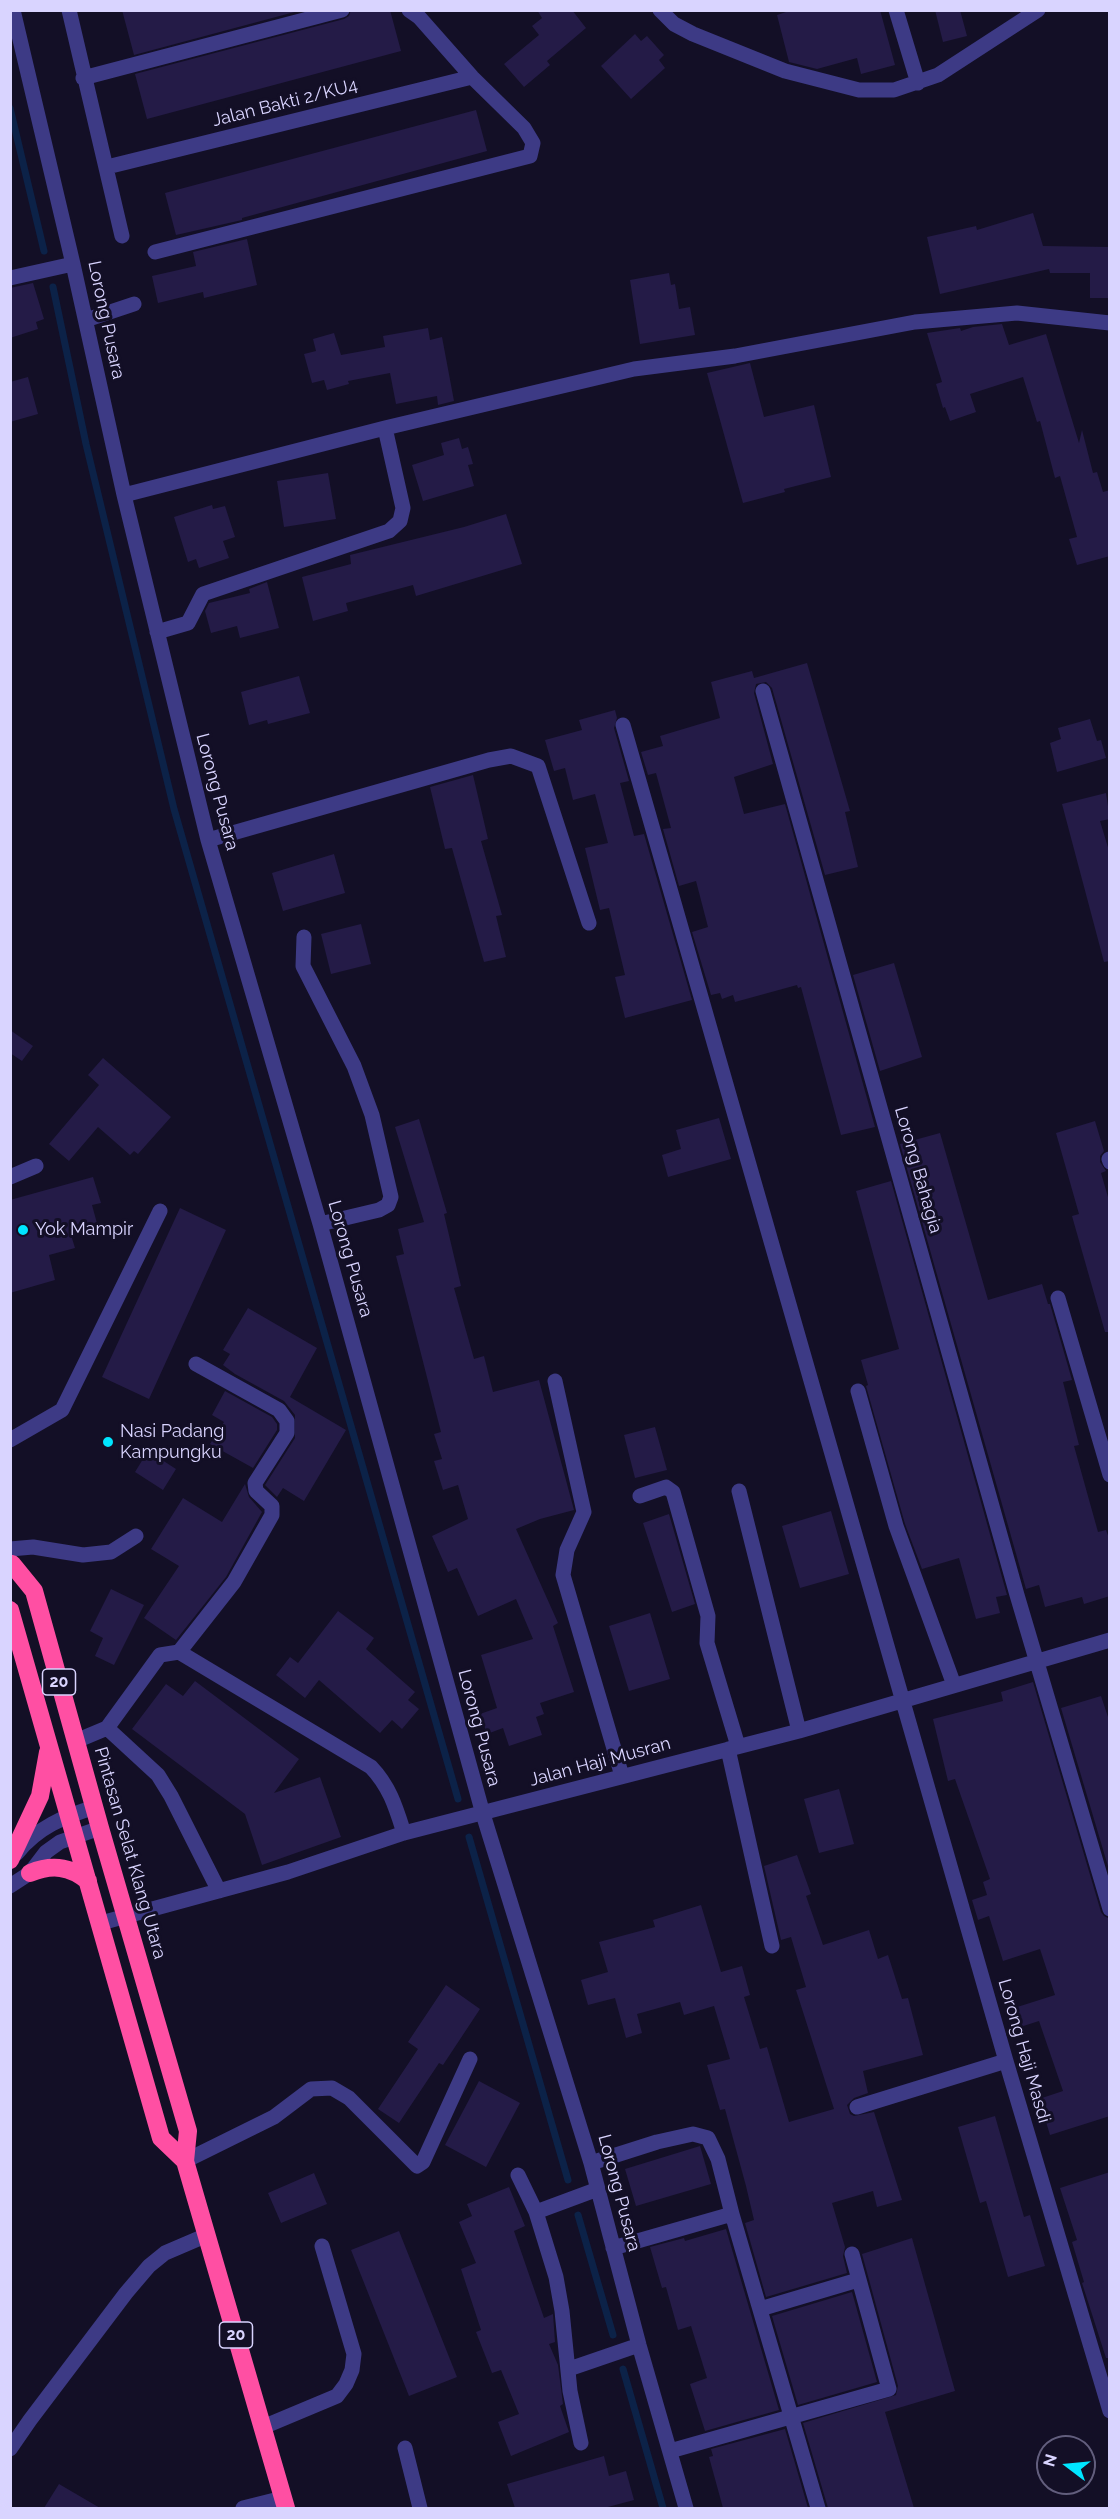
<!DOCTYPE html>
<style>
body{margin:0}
#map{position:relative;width:1120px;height:2519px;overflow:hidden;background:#130f26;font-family:Raleway,sans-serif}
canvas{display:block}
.frame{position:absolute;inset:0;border:12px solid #d9d4ff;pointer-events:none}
.north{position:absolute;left:1036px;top:2435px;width:60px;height:60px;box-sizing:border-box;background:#130f26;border:2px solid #625e7d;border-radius:50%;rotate:286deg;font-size:16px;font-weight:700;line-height:24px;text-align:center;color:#d9d4ff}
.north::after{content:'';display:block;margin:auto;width:21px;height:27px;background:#00e5ff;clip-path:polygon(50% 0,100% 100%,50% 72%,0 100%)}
</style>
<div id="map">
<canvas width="1120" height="2519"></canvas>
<div class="frame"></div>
<div class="north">N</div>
</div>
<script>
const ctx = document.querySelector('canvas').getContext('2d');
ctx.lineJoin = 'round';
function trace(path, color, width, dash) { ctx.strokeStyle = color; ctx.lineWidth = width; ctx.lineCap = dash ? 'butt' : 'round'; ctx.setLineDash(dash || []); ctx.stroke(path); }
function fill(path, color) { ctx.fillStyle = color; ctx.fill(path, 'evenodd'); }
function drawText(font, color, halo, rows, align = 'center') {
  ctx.font = font + ' Raleway,sans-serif'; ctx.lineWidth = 6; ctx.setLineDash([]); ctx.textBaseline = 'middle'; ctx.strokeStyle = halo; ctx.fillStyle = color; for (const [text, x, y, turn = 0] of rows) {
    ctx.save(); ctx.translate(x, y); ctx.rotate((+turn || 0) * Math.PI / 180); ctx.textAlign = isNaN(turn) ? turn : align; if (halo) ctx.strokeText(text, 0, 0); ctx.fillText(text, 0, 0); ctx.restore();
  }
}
const stream = new Path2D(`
 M10,108L44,251
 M53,287L86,444L174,809L458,1799
 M469,1837L568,2180
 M578,2215L613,2335
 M623,2369L663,2508`);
const building = new Path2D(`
 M122,10H302L134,55Z
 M351,10H390L401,51L147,119L135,74L344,19L349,16Z
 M537,10H572L586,28L547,61L550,65L524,87L504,64L539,35L532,26L542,18Z
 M792,10H880L895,65L861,74L857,58L817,69L789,62L777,15Z
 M935,10H960L967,36L943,42Z
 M635,34L641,41L647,36L664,55L659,60L665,68L631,99L601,66Z
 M476,110L487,151L242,218V220L176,235L165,193Z
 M1033,213L1043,246L1110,247V298H1090V273H1050L1049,269L940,294L927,237L976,226L977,230Z
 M247,239L257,285L204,298L203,292L158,303L152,276L196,266L193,252Z
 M669,273L671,285L675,284L679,309L690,307L695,335L640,344L630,280Z
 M33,283L44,319L36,322L38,329L10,338V288Z
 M1002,324L1009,345L1046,334L1079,443L1082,430L1093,473L1097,472L1103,492L1110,490V556L1077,565L1069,539L1077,537L1060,476L1055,478L1040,421L1037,422L1023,377L970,394L976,412L950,421L945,407L943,408L936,384L942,382L927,333L960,328L961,331L973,327Z
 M428,328L430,340L442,337L454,401L438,405L437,396L396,404L390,373L348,381L349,384L327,390L324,380L312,383L304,354L316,351L313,339L334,333L341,355L385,347L383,336Z
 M750,363L764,417L814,405L831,477L784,489L785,492L743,503L707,373Z
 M28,377L38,414L10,422V382Z
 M459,438L462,449L468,447L473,464L468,465L474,486L423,501L412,465L444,455L441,443Z
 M328,473L336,519L284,527L277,481Z
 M212,505L213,509L225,506L235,537L223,541L229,558L199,568L196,559L188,562L174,517Z
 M506,514L522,564L416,596L413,585L346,603L348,611L313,621L302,577L351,564L350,555L464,527Z
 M267,582L279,628L240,638L237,626L211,633L205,611L209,603L250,593L249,589Z
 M807,663L850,811L845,812L858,867L825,875L772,688L766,682L756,684L754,693L773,764L734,777L744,814L785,804L875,1127L841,1135L801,987L798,988L797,985L735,1002L733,995L722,999L720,993L711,995L692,932L708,927L696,881L679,886L663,829L671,828L656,773L648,775L641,752L663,746L660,736L720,718L711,682L752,671L754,678Z
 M299,676L310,713L268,724L267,720L249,725L241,692Z
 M615,710L617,718L614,728L629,781L620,783L634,836L644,834L692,1000L625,1018L615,977L625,975L609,908L600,910L585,848L608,843L595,794L573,800L565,768L554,771L545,740L582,730L579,720Z
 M1090,719L1097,741L1101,740L1106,758L1057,772L1050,743L1061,739L1058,728Z
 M473,775L488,839L481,841L502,915L496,916L506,957L484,962L452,848L445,849L430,787Z
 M1106,793L1110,819L1100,821L1110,854V961L1104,962L1062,804Z
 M334,854L345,893L283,911L272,873Z
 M361,924L371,964L331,974L321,934Z
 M894,963L922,1057L880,1071L853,975Z
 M10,1030L33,1046L22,1061L10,1053Z
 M103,1058L171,1117L138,1154L134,1151L130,1155L98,1127L69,1161L49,1144L99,1085L88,1075Z
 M719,1118L731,1159L668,1177L662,1155L681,1149L676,1130Z
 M419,1119L447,1213L444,1214L461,1286L454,1288L474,1359L484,1356L493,1392L539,1380L574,1510L540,1519L516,1529L558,1623L553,1626L574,1692L540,1703L544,1714L536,1717L542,1735L509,1746L503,1728L487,1734L480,1714L497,1708L481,1655L533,1639L516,1599L478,1616L457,1568L448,1572L432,1536L468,1519L458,1485L443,1490L434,1461L442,1459L434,1434L441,1432L396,1256L404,1254L398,1229L424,1222L395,1127Z
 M1095,1121L1104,1151L1100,1156V1162L1106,1171L1101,1173L1110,1204V1332H1105L1072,1216L1079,1214L1056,1133Z
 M940,1133L988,1300L1042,1284L1048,1304H1050L1072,1380L1063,1382L1079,1445L1074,1446L1098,1532L1106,1530L1110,1541V1596L1084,1604L1082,1597L1045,1607L1039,1585L1026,1589L900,1144Z
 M93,1177L101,1203L92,1205L98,1227L71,1235L75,1248L49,1255L55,1280L10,1293V1200Z
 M891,1181L1007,1595L996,1597L1000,1613L976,1619L959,1558L922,1569L905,1524L866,1386L868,1385L861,1360L899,1349L856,1191Z
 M180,1208L226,1230L149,1399L102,1377Z
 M248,1308L317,1348L290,1397L346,1430L304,1501L283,1488L277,1497L265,1485L295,1438V1415L284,1401L235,1374L223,1365L230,1354L223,1350Z
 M225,1391L272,1417L277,1424V1430L253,1468L210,1444L224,1422L212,1415Z
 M655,1427L667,1470L635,1478L624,1435Z
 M148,1451L176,1469L163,1490L135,1472Z
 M245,1484L249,1497L262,1512L226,1577L176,1640L144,1618L179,1566L151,1549L183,1498L222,1522Z
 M831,1511L849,1574L800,1588L782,1526Z
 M669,1514L695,1604L672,1612L643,1523Z
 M111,1589L144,1605L114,1665L95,1656L103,1638L90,1631Z
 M338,1611L374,1638L366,1649L415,1692L408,1700L419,1709L402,1729L392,1720L380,1733L319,1680L305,1698L276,1675L290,1657L298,1663Z
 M650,1613L670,1679L629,1691L609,1626Z
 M195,1681L299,1759L274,1793L320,1777L341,1837L262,1865L245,1814L132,1729L166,1684L183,1696Z
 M1033,1682L1101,1912L1104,1916L1110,1919V2116L1050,2135L1039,2099L1063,2091L1039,2021L1017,2028L1011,2009L1055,1995L1040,1949L1003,1961L989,1916L978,1920L972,1900L987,1895L983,1882L990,1879L955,1779L948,1781L933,1719L1003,1701L1001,1692Z
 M1101,1696L1110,1723V1873L1061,1708Z
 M839,1789L854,1844L819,1853L804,1799Z
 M797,1855L811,1894L806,1896L823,1945L869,1930L878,1959L888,1955L902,1999L908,1998L923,2055L863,2071L868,2093L854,2098L847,2105L850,2114L854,2116L874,2112L902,2200L877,2207L873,2191L832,2203L845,2247L843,2256L847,2273L766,2297L745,2223L754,2220L746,2186L725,2109L720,2110L707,2065L730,2059L714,2006L684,2015L680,2002L637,2014L642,2033L626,2038L615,1998L588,2005L581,1980L608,1972L599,1942L655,1927L653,1920L701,1905L721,1972L742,1966L750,1995L744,1997L760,2049L767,2047L789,2122L834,2109L796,1990L806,1987L791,1937L781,1940L764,1866Z
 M446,1985L480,2009L443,2065L439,2063L399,2123L378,2109L418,2049L408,2042Z
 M479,2081L520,2103L486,2167L445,2145Z
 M995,2116L1024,2217L1030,2215L1045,2266L1008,2277L986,2201L980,2203L958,2127Z
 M700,2146L711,2184L636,2206L625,2169Z
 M1110,2172V2358H1106L1082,2283L1084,2282L1072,2242L1077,2240L1060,2188Z
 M314,2173L327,2204L281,2223L268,2193Z
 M509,2187L525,2226L514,2231L544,2318L553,2314L555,2342L549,2344L558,2365L563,2404L560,2406L569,2432L511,2456L498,2422L519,2414L501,2370L492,2373L476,2332L481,2330L461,2269L476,2263L459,2222L472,2216L467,2204Z
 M726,2229L779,2410L705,2431L690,2384L707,2378L691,2326L678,2330L666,2287L662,2288L650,2247L684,2238L685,2241Z
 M399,2231L457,2377L409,2396L351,2250Z
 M912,2238L955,2391L885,2412L914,2508H828L803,2423L896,2395L898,2386L862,2254Z
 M852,2292L877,2382L798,2405L772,2316Z
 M785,2429L808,2508H723L709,2457L713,2456L711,2449Z
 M604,2456L609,2476L626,2471L634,2500L604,2508H515L507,2484Z
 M59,2484L100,2508H44Z`);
const minor = new Path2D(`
 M13,10L73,264L124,495L208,840L320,1224L483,1814L591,2163L639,2345L686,2508
 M69,10L122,236
 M660,10L674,24L693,34L785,71L859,90H894L938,75L1038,10
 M896,10L918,83
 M83,78L342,10
 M107,167L472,77
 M155,252L530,156L533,143L524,128L472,77L419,17L409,10
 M10,278L73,264
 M86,320L134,304
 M124,495L385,428L634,369L735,356L915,322L1017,313L1110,323
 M157,632L188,623L203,594L389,531L400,521L403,508L385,428
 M763,691L1017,1595L1110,1909
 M623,725L1006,2061L1110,2411
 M208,840L489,760L511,756L538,766L589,923
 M304,937L303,966L354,1066L372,1115L391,1197L388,1205L379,1210L320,1224
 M1109,1159L1110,1162
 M10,1177L36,1166
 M1058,1298L1110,1475
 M555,1381L584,1512L567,1550L563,1575L622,1776
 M858,1391L896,1526L954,1685
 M10,1440L62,1410L160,1211
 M739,1491L799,1731
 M640,1496L666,1487L673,1492L708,1616L707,1643L738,1746
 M10,1549L33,1547L83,1555L111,1552L136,1536
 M179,1652L234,1582L272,1515V1506L256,1491L255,1483L287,1433V1421L279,1410L196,1364
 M107,1728L160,1655L179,1652L371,1767C390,1787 396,1808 404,1833
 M76,1741L107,1728L158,1775L171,1796L219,1891
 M728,1749L772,1946
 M17,1853C38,1827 63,1817 95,1807
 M10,1886L30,1873L46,1852L60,1842L100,1828
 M101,1923L288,1872L404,1833L799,1731L1110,1640
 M857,2107L1006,2061
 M185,2161L274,2117L311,2089L332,2088L349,2098L417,2166L423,2162L470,2059
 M591,2163L657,2142L693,2134L708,2138L718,2159L732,2214L818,2508
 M518,2175L536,2212
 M613,2248L732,2214
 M760,2309L858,2280
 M569,2369L639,2345
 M263,2427L337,2396L346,2384L352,2370L354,2354L322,2246
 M581,2443L570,2391L562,2311L556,2277L536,2212L598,2189
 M405,2448L420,2508
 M10,2449L30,2420L126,2293L149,2266L165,2253L207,2235
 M670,2451L889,2389L852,2254
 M243,2508L283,2498`);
const highway = new Path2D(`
 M12,1564L34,1591L100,1828L188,2131L185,2161L286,2508
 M10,1610L161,2138L185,2161
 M10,1860L40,1796L48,1752
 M30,1873C52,1864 70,1866 88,1881`);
const markers = [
 [23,1230,6,"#00e5ff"],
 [108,1442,6,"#00e5ff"]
];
const shields = [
 [59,1682,33],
 [236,2335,33]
];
const shieldNames = [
 ["20",59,1682],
 ["20",236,2335]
];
const streetNames = [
 ["Jalan Bakti 2/KU4",285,103,-14],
 ["Lorong Pusara",106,320,78],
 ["Lorong Pusara",217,792,75],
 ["Lorong Bahagia",918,1170,74],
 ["Lorong Pusara",350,1259,74],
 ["Lorong Pusara",479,1728,75],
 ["Jalan Haji Musran",600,1762,-15],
 ["Pintasan Selat Klang Utara",130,1853,74],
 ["Lorong Haji Masdi",1024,2051,74],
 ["Lorong Pusara",619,2193,75]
];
const poiNames = [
 ["Yok Mampir",35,1230],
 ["Nasi Padang",120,1432],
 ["Kampungku",120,1453]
];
trace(stream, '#0c2248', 7);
fill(building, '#241b47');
trace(minor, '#3d3a85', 15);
trace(highway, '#ff4fa3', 18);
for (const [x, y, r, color] of markers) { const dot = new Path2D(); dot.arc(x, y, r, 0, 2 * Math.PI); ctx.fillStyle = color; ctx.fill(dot); trace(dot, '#130f26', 2); }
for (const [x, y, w] of shields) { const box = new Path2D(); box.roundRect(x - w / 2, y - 13, w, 26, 4.5); ctx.fillStyle = '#130f26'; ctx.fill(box); trace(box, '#d9d4ff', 1.5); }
drawText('bold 16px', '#d9d4ff', null, shieldNames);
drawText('18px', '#d9d4ff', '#130f26', streetNames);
drawText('18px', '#d9d4ff', '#130f26', poiNames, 'left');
</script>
